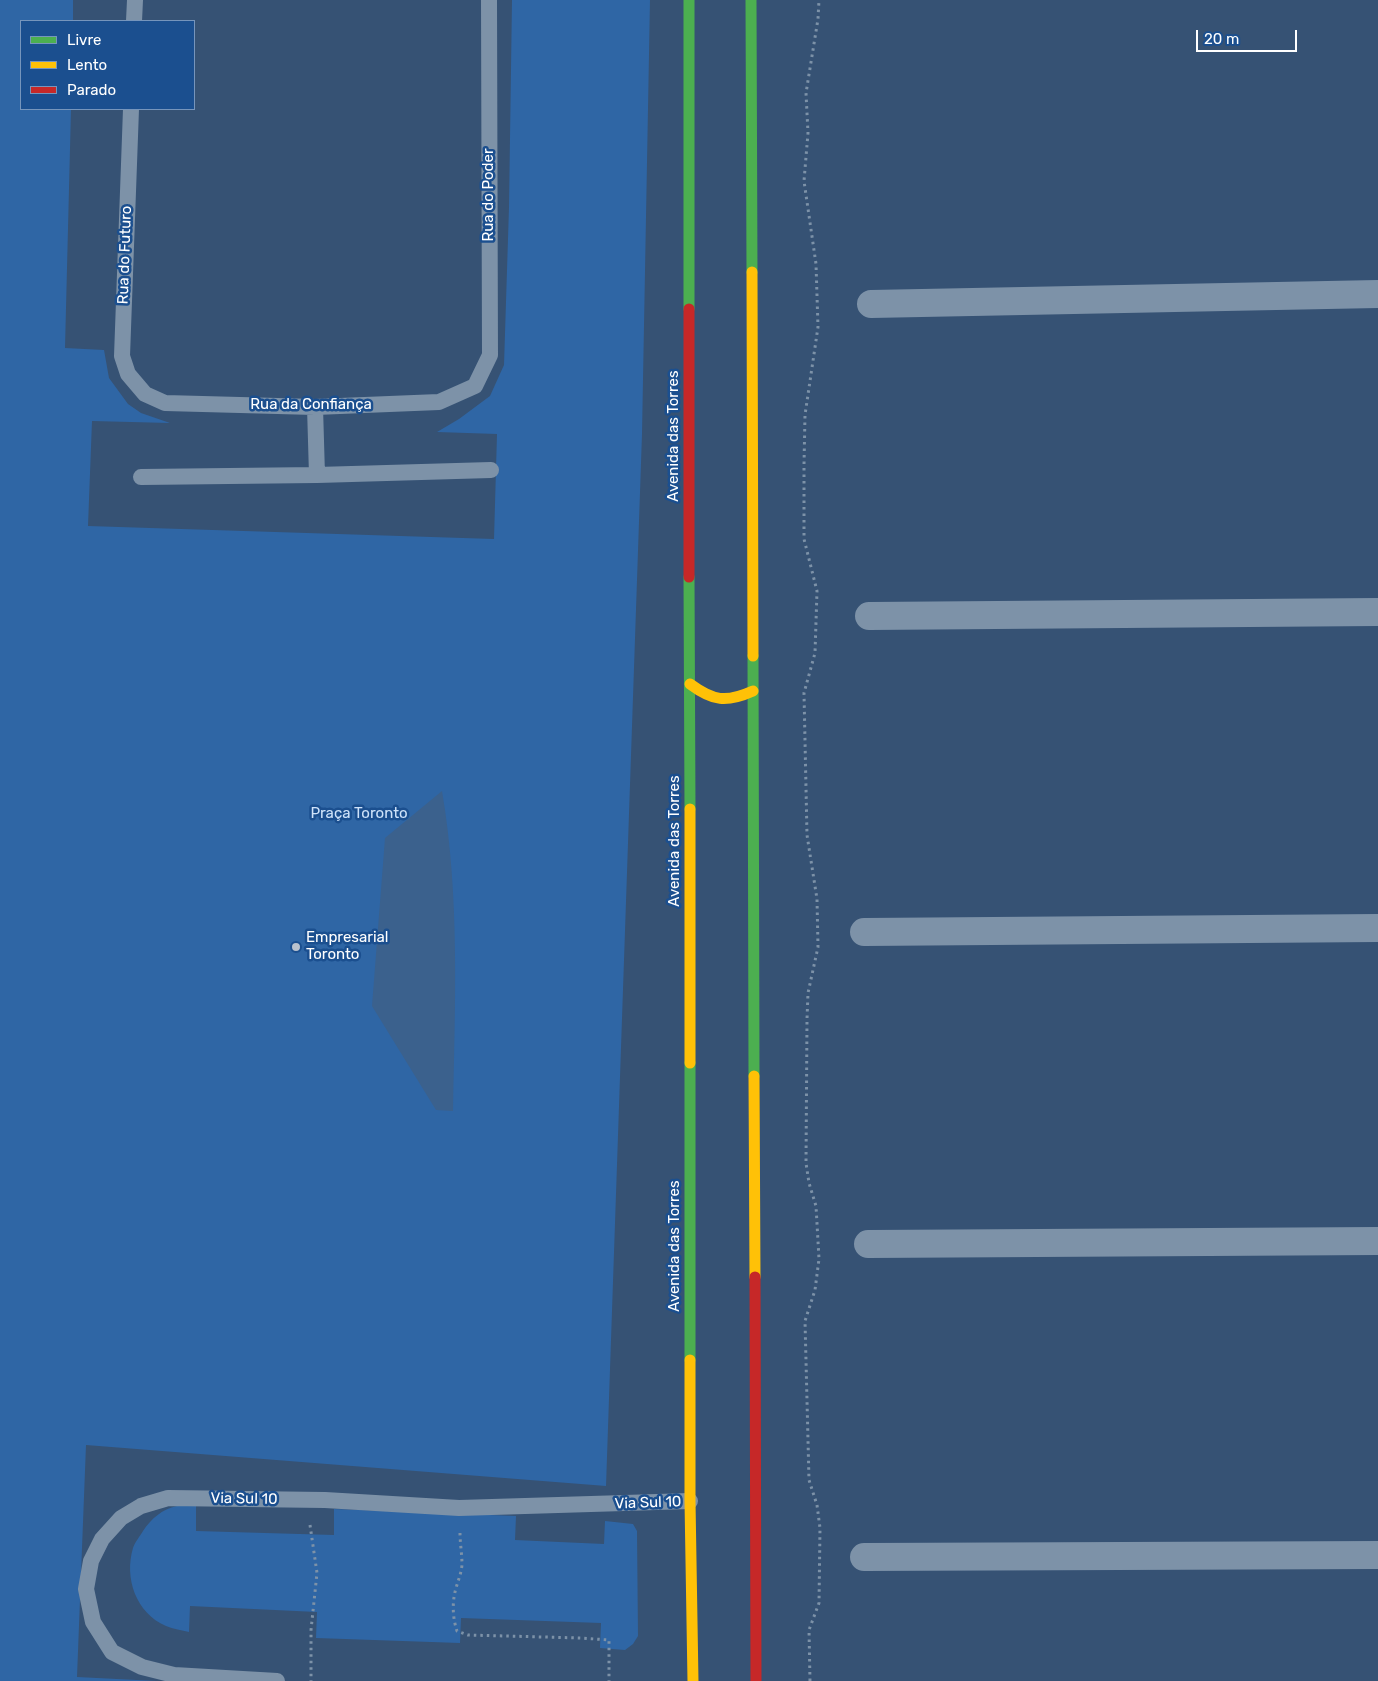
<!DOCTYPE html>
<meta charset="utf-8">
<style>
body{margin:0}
#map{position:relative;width:1378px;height:1681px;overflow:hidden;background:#365274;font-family:Rubik,sans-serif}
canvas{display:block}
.legend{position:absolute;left:20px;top:20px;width:175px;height:90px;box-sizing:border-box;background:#1b4f8f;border:1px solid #7695bc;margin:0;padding:6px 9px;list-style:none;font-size:15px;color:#fff}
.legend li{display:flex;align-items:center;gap:10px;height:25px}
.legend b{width:25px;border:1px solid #7695bc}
.scale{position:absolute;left:1196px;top:30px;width:101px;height:22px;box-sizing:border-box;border:2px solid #fff;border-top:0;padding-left:6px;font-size:15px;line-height:18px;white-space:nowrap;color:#fff;-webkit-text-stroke:4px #1b4f8f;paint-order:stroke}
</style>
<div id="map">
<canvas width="1378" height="1681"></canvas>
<ul class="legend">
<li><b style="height:6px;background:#4caf50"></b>Livre</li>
<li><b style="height:6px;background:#ffc107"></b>Lento</li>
<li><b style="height:6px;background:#c62828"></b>Parado</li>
</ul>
<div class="scale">20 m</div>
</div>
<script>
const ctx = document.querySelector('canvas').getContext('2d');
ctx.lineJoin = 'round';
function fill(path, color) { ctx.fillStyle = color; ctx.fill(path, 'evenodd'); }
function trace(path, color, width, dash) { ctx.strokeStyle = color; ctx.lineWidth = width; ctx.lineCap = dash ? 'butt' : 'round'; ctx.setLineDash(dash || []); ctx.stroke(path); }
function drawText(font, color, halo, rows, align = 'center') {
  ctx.font = font + ' Rubik,sans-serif'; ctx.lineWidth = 5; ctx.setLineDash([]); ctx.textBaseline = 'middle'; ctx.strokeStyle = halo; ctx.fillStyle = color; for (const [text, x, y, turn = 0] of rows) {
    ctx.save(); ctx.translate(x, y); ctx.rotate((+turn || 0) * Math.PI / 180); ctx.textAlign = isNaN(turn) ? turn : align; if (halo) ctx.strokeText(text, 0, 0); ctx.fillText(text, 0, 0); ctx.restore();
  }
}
const green = new Path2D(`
 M0,0H73V21H21V109H71L65,348L104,350L109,378L128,404L141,413L170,423L92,421L88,526L494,539L497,434L437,432L459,419L490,396L504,365L509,207L512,0H650L642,434L606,1486L86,1445L77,1677L157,1681H0Z
 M196,1505V1531L334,1535V1509L516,1516L515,1540L604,1544L605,1521L633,1524L637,1531L638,1636L633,1644L625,1650L600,1648L601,1623L461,1618L460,1643L316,1638L317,1612L190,1606L189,1632C182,1630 173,1629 166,1626C136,1613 124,1578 133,1548C135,1542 140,1536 143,1531C151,1519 162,1509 177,1506C183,1505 190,1505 196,1505Z`);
const water = new Path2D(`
 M442,791C460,896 455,1005 453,1111L436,1110L372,1006L385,838Z`);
const path = new Path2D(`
 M310,1525L317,1573L311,1630V1681
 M460,1533C460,1543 462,1554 462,1565C461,1575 457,1583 455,1592C452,1605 453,1619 457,1631L468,1635L581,1638L609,1640V1681
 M810,1681L809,1630L819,1603L820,1528L817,1505L809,1480L805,1321L815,1290L819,1259L816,1206L809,1183L806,1163L807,1019L808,993L818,947L817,899L807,835L804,693L815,653L817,591L804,539V465L805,415L818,327L816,264L804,181L808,133L806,93L818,19L819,0`);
const lane = new Path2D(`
 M134,21L135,0
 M131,109L122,356L128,374L145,394L165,403L315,407L439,402L475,386L490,355L489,0
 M315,407L317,475L491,470
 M141,477L317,475
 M277,1681L174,1675L142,1667L112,1652L93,1622L86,1589L91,1561L102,1539L121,1518L141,1506L168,1498L325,1500L459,1508L690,1501`);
const street = new Path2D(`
 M871,304L1378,294
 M869,616L1378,612
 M864,932L1378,928
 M868,1244L1378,1241
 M864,1557L1378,1555`);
const fast = new Path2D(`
 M689,0V309
 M751,0L752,272
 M689,577L690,809
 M753,656L754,1076
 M690,1063V1360`);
const slow = new Path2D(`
 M752,272L753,656
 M690,684C713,701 726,703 753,691
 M690,809V1063
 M754,1076L755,1277
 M690,1360V1501L693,1681`);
const jam = new Path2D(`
 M689,309V577
 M755,1277L756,1681`);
const markers = [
 [296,947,5,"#b9c2ce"]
];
const streetNames = [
 ["Rua do Poder",489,195,-90],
 ["Rua do Futuro",125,255,-88],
 ["Rua da Confiança",311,405],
 ["Avenida das Torres",674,436,-90],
 ["Avenida das Torres",675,841,-90],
 ["Avenida das Torres",675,1246,-90],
 ["Via Sul 10",244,1499,1],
 ["Via Sul 10",648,1503,-2]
];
const parkNames = [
 ["Praça Toronto",359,814]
];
const poiNames = [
 ["Empresarial",306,938],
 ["Toronto",306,955]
];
fill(green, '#2f66a5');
fill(water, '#3b618d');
trace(path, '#7d92a8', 3, [2.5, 4]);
trace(lane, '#7d92a8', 16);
trace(street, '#7d92a8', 28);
trace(fast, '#4caf50', 11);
trace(slow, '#ffc107', 11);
trace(jam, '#c62828', 11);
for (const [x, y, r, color] of markers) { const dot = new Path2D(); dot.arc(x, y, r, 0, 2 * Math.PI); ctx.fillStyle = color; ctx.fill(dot); trace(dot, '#1b4f8f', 2); }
drawText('15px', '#fff', '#1b4f8f', streetNames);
drawText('15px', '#cfe3fa', '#1b4f8f', parkNames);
drawText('15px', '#fff', '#1b4f8f', poiNames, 'left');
</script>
